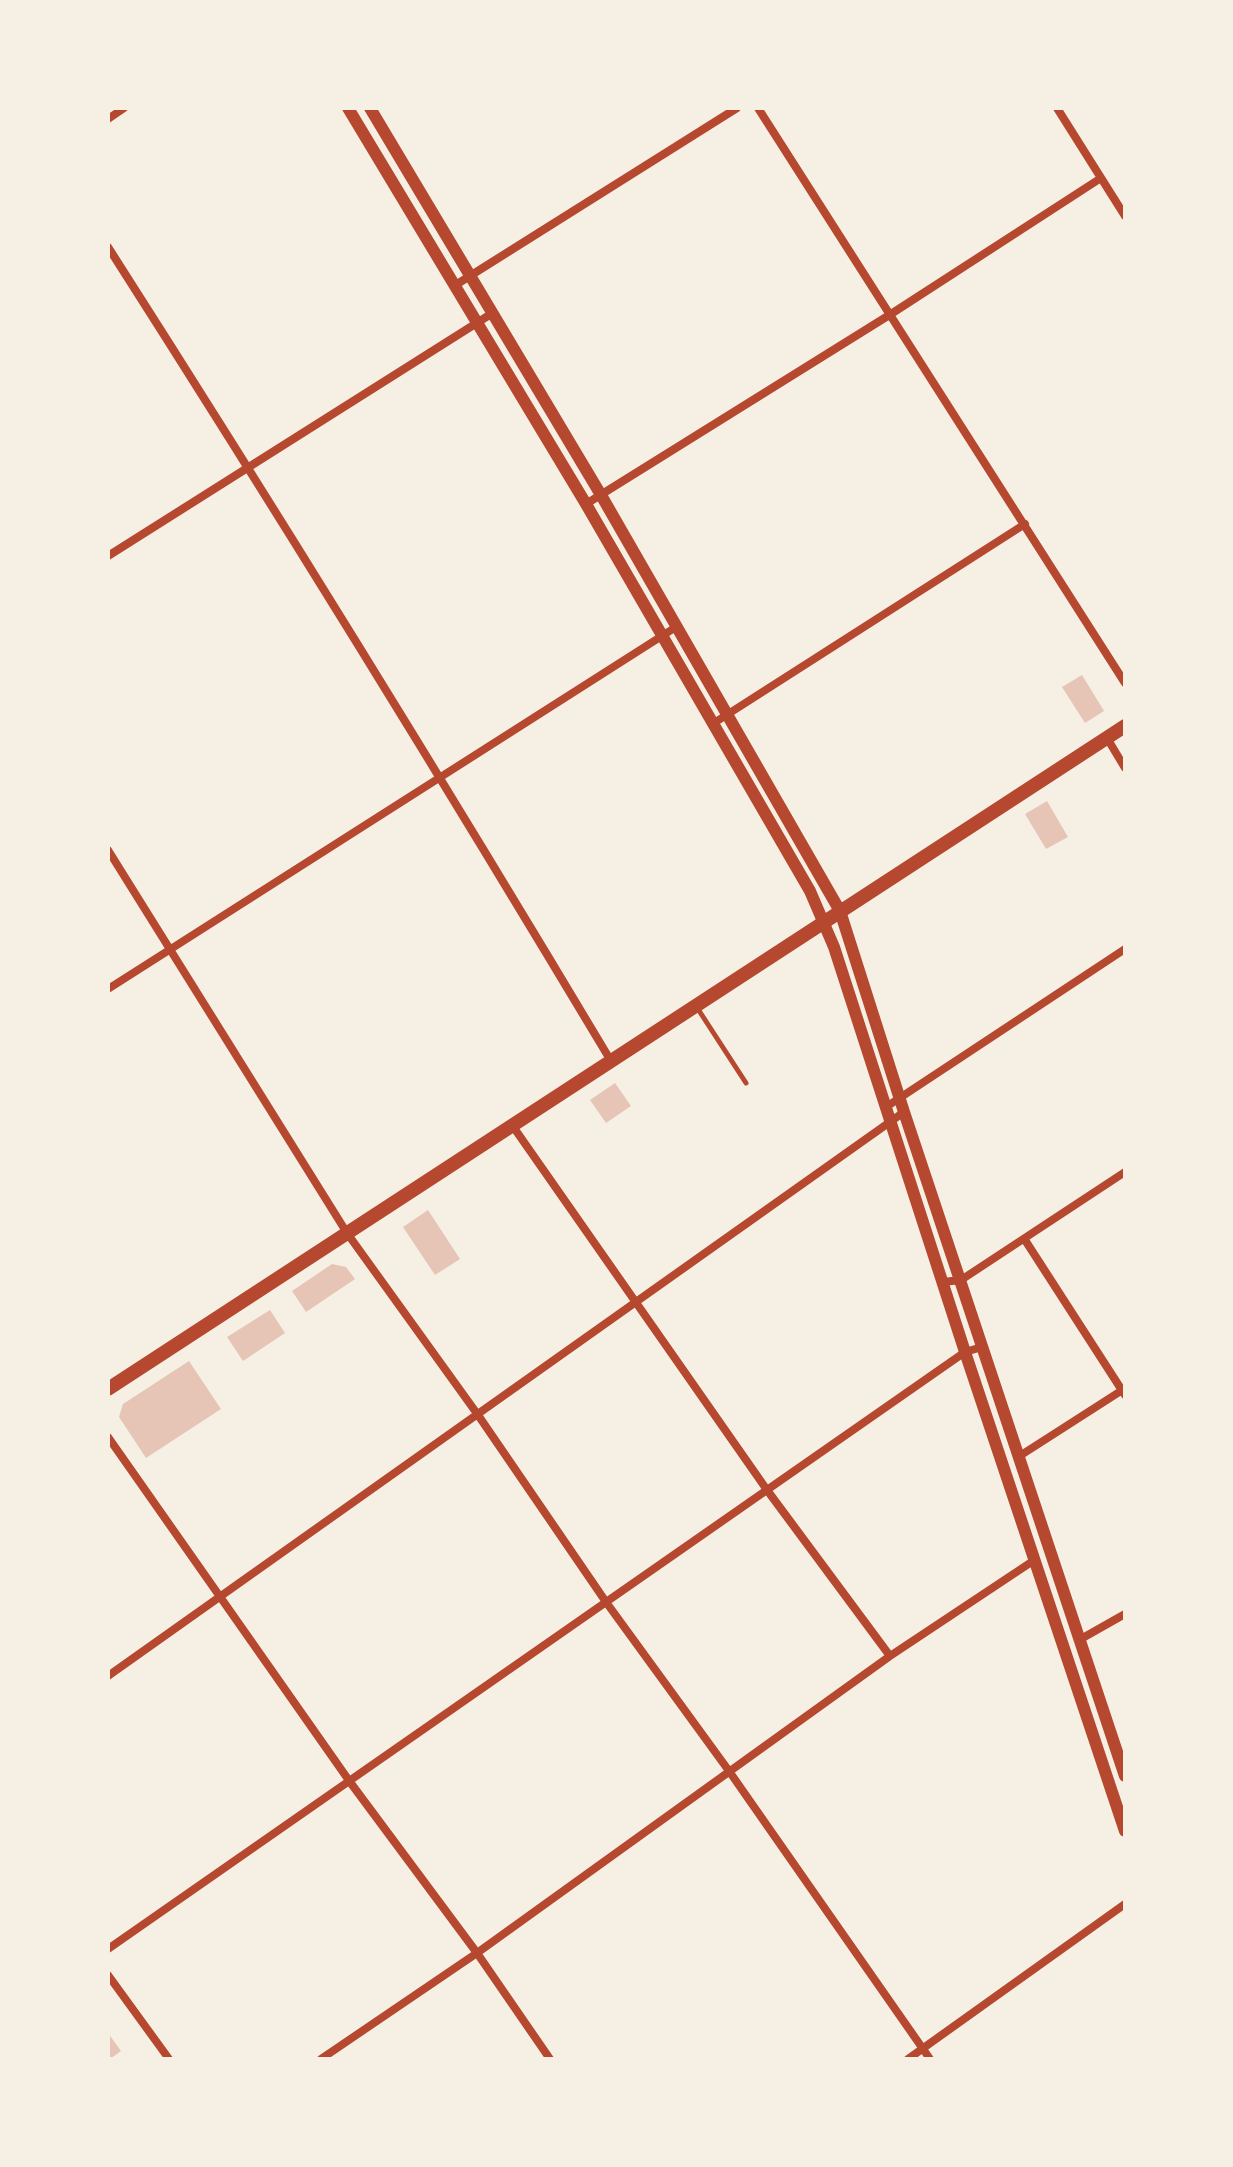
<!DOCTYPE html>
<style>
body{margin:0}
#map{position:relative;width:1233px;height:2167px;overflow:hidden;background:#f6efe4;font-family:"Roboto Condensed",sans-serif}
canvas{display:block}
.frame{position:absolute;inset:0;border:110px solid #f6efe4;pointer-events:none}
</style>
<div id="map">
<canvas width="1233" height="2167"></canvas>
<div class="frame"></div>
</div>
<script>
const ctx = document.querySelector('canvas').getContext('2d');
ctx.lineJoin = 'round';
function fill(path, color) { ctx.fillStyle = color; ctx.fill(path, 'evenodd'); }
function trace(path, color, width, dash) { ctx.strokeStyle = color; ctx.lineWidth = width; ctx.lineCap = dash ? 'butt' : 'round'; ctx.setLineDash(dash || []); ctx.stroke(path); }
const building = new Path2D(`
 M1082,675L1104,711L1085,723L1062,687Z
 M1047,801L1068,837L1046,849L1025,814Z
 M615,1083L631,1106L606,1123L590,1100Z
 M428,1210L460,1259L435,1275L403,1227Z
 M332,1264L346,1267L355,1279L306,1312L292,1291Z
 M270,1310L285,1333L243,1361L227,1337Z
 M189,1361L221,1409L146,1458L119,1417L123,1404Z
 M108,2033L121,2051L110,2059H108Z`);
const service = new Path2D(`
 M696,1006L746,1083`);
const minor = new Path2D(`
 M758,108L1125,683
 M1057,108L1125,216
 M108,119L124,108
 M108,247C280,516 447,787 611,1061
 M454,286L737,108
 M586,504L891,314L1101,178
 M108,556L491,314
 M714,723L1025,524
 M1107,738L1125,768
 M108,850L347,1233L478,1415L606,1602L729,1771L930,2059
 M108,989L676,627
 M886,1107L1125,949
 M512,1125L767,1490L890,1656
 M1025,1240L1125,1395
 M943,1282L961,1280L1125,1172
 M108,1437L350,1782L477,1953L550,2059
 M1018,1457L1124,1389
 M1079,1640L1125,1614
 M108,1676L904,1112
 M108,1949L965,1352L982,1347
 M108,1975L169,2059
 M321,2059L477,1953L890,1656L1033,1561
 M908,2059L1125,1904`);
const tertiary = new Path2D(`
 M348,108L586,504L810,891L834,947L965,1352L1125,1831
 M370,108L601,495L840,911L904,1112L1125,1776`);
const secondary = new Path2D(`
 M108,1389L1125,726`);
fill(building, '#e6c5b7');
trace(service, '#b5482f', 5);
trace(minor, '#b5482f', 8);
trace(tertiary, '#b5482f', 12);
trace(secondary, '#b5482f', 14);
</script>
